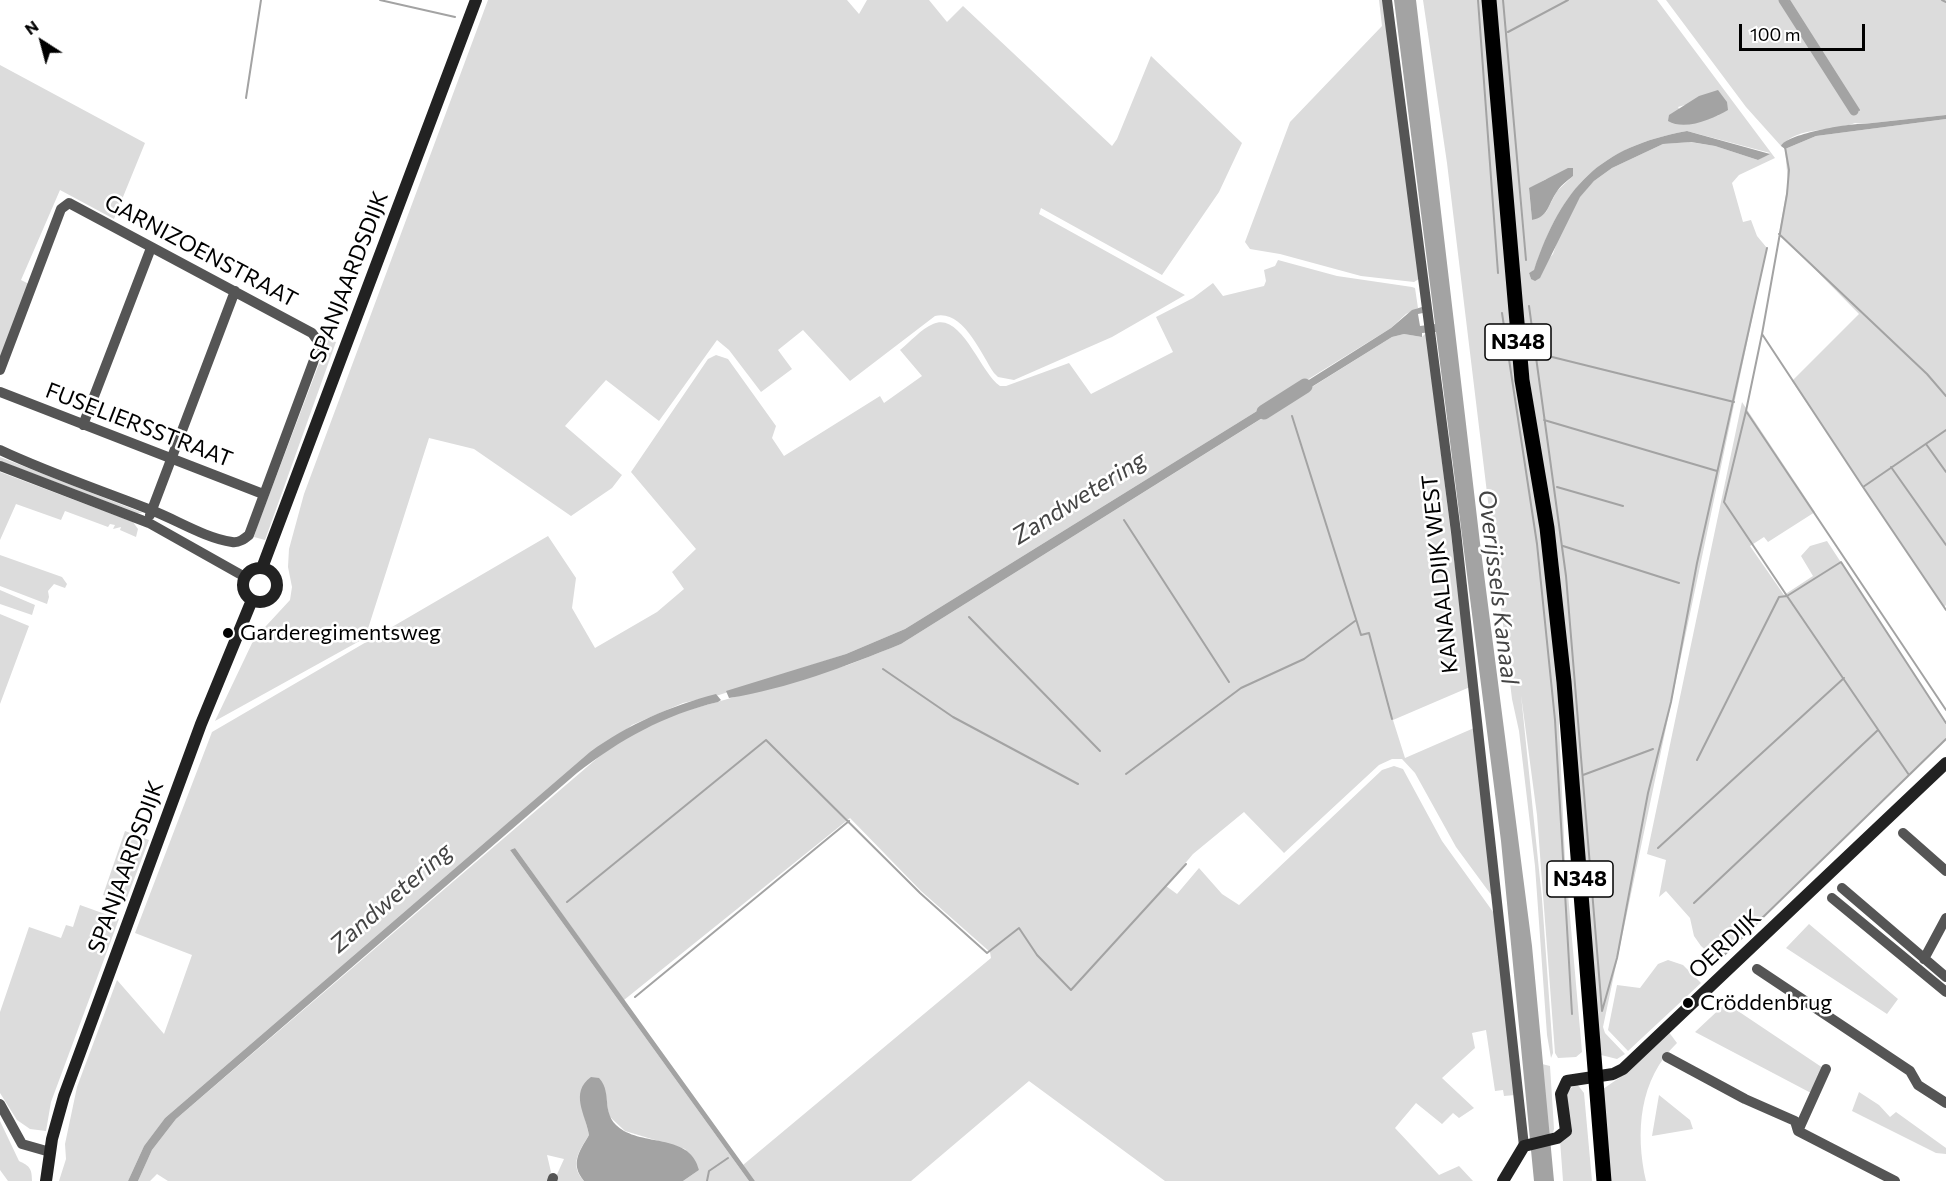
<!DOCTYPE html>
<meta charset="utf-8">
<style>
body{margin:0}
#map{position:relative;width:1946px;height:1181px;overflow:hidden;background:#fff;font-family:Commissioner,sans-serif}
canvas{display:block}
.north{position:absolute;left:12px;top:12px;width:60px;height:60px;-webkit-text-stroke:4px #fff;paint-order:stroke;rotate:324deg;font-size:16px;font-weight:700;line-height:24px;text-align:center;color:#000}
.north::after{content:'';display:block;margin:auto;width:21px;height:27px;background:#000;clip-path:polygon(50% 0,100% 100%,50% 72%,0 100%)}
.scale{position:absolute;left:1739px;top:24px;width:126px;height:27px;box-sizing:border-box;border:3px solid #000;border-top:0;padding-left:8px;font-size:18px;line-height:21px;white-space:nowrap;color:#000;-webkit-text-stroke:4px #fff;paint-order:stroke}
</style>
<div id="map">
<canvas width="1946" height="1181"></canvas>
<div class="north">N</div>
<div class="scale">100 m</div>
</div>
<script>
const ctx = document.querySelector('canvas').getContext('2d');
ctx.lineJoin = 'round';
function fill(path, color) { ctx.fillStyle = color; ctx.fill(path, 'evenodd'); }
function trace(path, color, width, dash) { ctx.strokeStyle = color; ctx.lineWidth = width; ctx.lineCap = dash ? 'butt' : 'round'; ctx.setLineDash(dash || []); ctx.stroke(path); }
function drawText(font, color, halo, rows, align = 'center') {
  ctx.font = font + ' Commissioner,sans-serif'; ctx.lineWidth = 5; ctx.setLineDash([]); ctx.textBaseline = 'middle'; ctx.strokeStyle = halo; ctx.fillStyle = color; for (const [text, x, y, turn = 0] of rows) {
    ctx.save(); ctx.translate(x, y); ctx.rotate((+turn || 0) * Math.PI / 180); ctx.textAlign = isNaN(turn) ? turn : align; if (halo) ctx.strokeText(text, 0, 0); ctx.fillText(text, 0, 0); ctx.restore();
  }
}
const green = new Path2D(`
 M488,0H847L859,14L867,0H929L947,22L963,6L1112,146L1117,139L1151,56L1242,143L1219,192L1162,275L1041,208L1039,214L1185,295L1112,337L1014,380L998,377L994,373C981,354 963,309 935,316L850,381L803,330L778,350L792,369L761,392L729,350L717,340L659,421L606,380L565,426L622,475L612,488L571,516L474,449L429,438L365,638L215,721L254,639L290,600L292,587L288,567L289,549L304,494Z
 M1379,0H1385L1419,279L1414,282L1361,276L1280,254L1250,249L1245,242L1290,122L1382,26Z
 M1423,0H1484L1557,679L1565,860L1582,1052L1576,1057L1558,1058L1555,1053L1537,815L1521,695L1542,899L1553,1053L1551,1058L1547,1035L1535,866L1519,731L1512,699L1447,163Z
 M1496,0H1657L1775,158L1739,175L1732,183L1743,222L1751,220L1757,236L1767,248L1603,1027L1605,1033L1625,1054L1617,1059L1597,1054L1558,559L1525,351ZM1685,105L1719,115L1689,124L1678,107ZM1687,131L1770,153L1758,160L1715,146L1690,142L1663,144L1612,168L1594,181L1580,196L1561,230L1553,254L1531,279L1529,273L1534,271C1562,187 1599,147 1687,131ZM1573,176L1557,191L1546,212L1532,220L1529,189L1546,179Z
 M1666,0H1946V115L1863,124L1855,123C1833,132 1798,126 1781,146L1746,107Z
 M0,65L145,143L114,219L60,190L21,280L29,284L0,359Z
 M1946,119V605L1944,607L1792,381L1859,314L1779,233L1788,183L1785,149L1816,136Z
 M1278,260L1337,276L1412,287L1415,288L1418,308L1406,314L1391,328L905,629L846,654L719,695L683,703L632,725L496,833L165,1118L144,1146L128,1181H59L66,1159L65,1144L77,1087L117,980L164,1034L192,955L135,933L212,732L548,536L576,578L572,608L595,648L657,612L684,589L672,572L696,549L631,472L708,359L716,355L728,359L776,426L772,438L784,456L880,396L884,403L922,376L900,350C910,342 921,329 933,324C961,311 980,372 1000,386H1006L1069,363L1091,394L1173,352L1156,317L1193,298L1213,283L1223,296L1264,286L1266,281L1264,270L1275,266Z
 M1426,333L1470,687L1393,720L1405,758L1474,728L1492,896L1456,847L1415,773L1402,759H1392L1379,765L1284,853L1244,812L1193,854L1166,886L1177,894L1199,868L1222,894L1239,905L1382,770L1394,766L1403,769L1442,841L1496,916L1515,1095L1504,1096L1503,1090L1495,1091L1486,1030L1472,1033L1475,1048L1442,1078L1474,1108L1459,1118L1453,1113L1442,1124L1416,1103L1395,1128L1439,1175L1459,1166L1473,1181H1165L1029,1081L911,1181H755L743,1165L991,958L990,952L921,891L850,818L624,1000L515,848L510,850L749,1181H683L699,1170L685,1149L625,1131L609,1116L605,1090L581,1103L589,1135C579,1151 569,1165 584,1181H554L564,1159L547,1155L551,1172L547,1181H168L157,1174L150,1181H138L152,1150L176,1119L608,749L636,732L678,713L848,665L901,644L1392,337L1404,334L1422,337Z
 M328,340L336,342L265,540L254,537L257,527Z
 M1742,402L1815,512L1768,542L1764,537L1750,546L1784,595L1813,576L1801,556L1810,546L1827,541L1946,723V739L1718,961L1701,946L1694,936L1690,918L1666,891L1659,897L1666,860L1647,854Z
 M0,457L143,513H137L0,461Z
 M0,472L133,522L138,529L136,537L120,530L121,527L113,529L115,525L110,524L108,527L65,511L61,520L16,504L0,540Z
 M0,555L62,577L67,584L65,588L54,584L48,591L49,597L47,604L0,586Z
 M0,590L35,605L32,615L0,604Z
 M0,614L29,626L0,704Z
 M125,831L149,840L125,903L103,895Z
 M80,905L119,919L51,1102L46,1131L30,1129L17,1120L0,1093V1012L29,927L61,938L66,925L73,927Z
 M1809,924L1898,999L1887,1014L1786,948Z
 M1668,960L1683,965L1701,983L1628,1051L1608,1030L1617,985L1640,988L1658,964Z
 M1726,1003L1823,1068L1811,1093L1695,1032Z
 M1668,1031L1677,1043C1639,1079 1635,1133 1646,1181H1608L1603,1089L1619,1078Z
 M1542,1064L1550,1066L1554,1129L1553,1133L1547,1135Z
 M1577,1084L1584,1093L1592,1181H1563L1560,1140L1567,1091Z
 M1859,1092L1879,1105L1890,1117L1896,1112L1946,1148V1154L1936,1153L1852,1111Z
 M1659,1095L1690,1120L1693,1129L1652,1136Z
 M0,1121L19,1161C30,1166 32,1169 32,1181H8L0,1170Z`);
const water = new Path2D(`
 M1394,0H1416L1480,543L1532,946L1554,1181H1534L1501,841L1436,332L1422,333V337L1404,334L1392,337L1289,401L1285,395L1391,328L1412,310L1422,307L1423,313L1418,314L1420,326L1435,324Z
 M1718,90L1727,102L1728,110C1713,119 1685,131 1668,121L1669,115L1699,96Z
 M1946,115V119L1816,136L1785,149L1781,146C1786,134 1850,123 1863,124Z
 M1687,131L1770,154L1758,160L1715,146L1691,142L1663,144L1612,168L1594,181L1580,197L1540,278L1535,281L1531,279L1529,273L1534,270C1562,187 1599,147 1687,131Z
 M1568,168H1573V176C1567,181 1560,186 1556,193C1548,205 1548,217 1532,220L1529,188Z
 M1278,398L1283,405L901,644C846,666 787,689 729,698L726,691L846,654L905,629Z
 M716,694L721,700L718,702C664,715 621,739 577,773L176,1119L152,1150L138,1181H128L144,1146L165,1118L590,752C629,724 670,706 716,694Z
 M515,848L755,1181H749L510,850Z
 M591,1077L599,1078C614,1094 598,1116 624,1131C650,1145 691,1136 699,1170L683,1181H584C570,1164 579,1152 589,1135C586,1115 569,1093 591,1077Z`);
const stream = new Path2D(`
 M380,0L455,17
 M1478,0L1498,273
 M1503,0L1526,260
 M1789,0L1859,110
 M1942,0L1946,2
 M1508,32L1568,0
 M246,98L261,0
 M1785,147L1789,170L1787,194L1762,334L1863,487
 M1779,234L1927,374L1946,396
 M1529,306L1566,576L1602,1011L1617,958L1648,793L1671,702L1697,563L1767,248
 M1502,313L1537,544L1555,720L1572,1014
 M1762,334L1746,411L1946,710
 M1536,353L1734,402
 M1746,411L1724,502L1787,596L1841,562L1946,723
 M1292,416L1361,635L1369,633L1392,719
 M1544,420L1717,471
 M1946,430L1863,487L1946,610
 M1926,444L1946,472
 M1891,467L1946,545
 M1557,487L1623,506
 M1124,520L1229,682
 M1563,546L1679,583
 M969,617L1100,751
 M883,669L953,717L1078,784
 M1697,760L1779,597L1787,596L1909,775
 M1126,774L1241,688L1304,659L1355,621
 M1583,775L1653,749
 M1658,848L1844,678
 M567,902L766,740L920,893L987,953L1019,928L1037,955L1071,990L1186,864
 M1694,903L1878,730
 M1718,961L1946,739
 M635,997L849,821
 M707,1181L709,1171L728,1158`);
const canal = new Path2D(`
 M1783,0L1854,111`);
const river = new Path2D(`
 M1264,412L1305,386`);
const street = new Path2D(`
 M1387,0L1456,532L1524,1146
 M0,370L61,209L69,203L312,333L320,344L249,535C244,539 239,543 232,542C205,538 177,520 151,510C100,490 49,473 0,450
 M0,392L263,494
 M83,425L151,248
 M0,466L149,523L245,577
 M150,515L235,291
 M1903,833L1946,871
 M1842,888L1946,977
 M1832,898L1946,992
 M1924,959L1946,918
 M1757,969L1910,1071L1918,1085L1946,1103
 M1667,1057L1745,1099L1795,1121L1798,1131L1895,1181
 M0,1104L22,1144L50,1152
 M1798,1131L1826,1069
 M552,1181L553,1178`);
const secondary = new Path2D(`
 M262,568L476,0
 M243 585a17 17 0 1 1 34 0a17 17 0 1 1-34 0Z
 M46,1181L52,1139L64,1096L201,724L252,600
 M1503,1181L1524,1146L1557,1138L1566,1131L1561,1094L1567,1081L1613,1074L1623,1069L1946,763`);
const primary = new Path2D(`
 M1489,0L1522,380L1547,528L1564,682L1604,1181`);
const markers = [
 [228,633,6,"#000"],
 [1688,1003,6,"#000"]
];
const shields = [
 [1518,342,66],
 [1580,879,66]
];
const shieldNames = [
 ["N348",1518,342],
 ["N348",1580,879]
];
const streetNames = [
 ["GARNIZOENSTRAAT",201,251,28],
 ["SPANJAARDSDIJK",349,277,-69],
 ["FUSELIERSSTRAAT",139,425,21],
 ["KANAALDIJK WEST",1440,574,-96],
 ["SPANJAARDSDIJK",126,867,-70],
 ["OERDIJK",1725,944,-43]
];
const poiNames = [
 ["Garderegimentsweg",240,633],
 ["Cröddenbrug",1700,1003]
];
const waterNames = [
 ["Zandwetering",1079,498,-32],
 ["Overijssels Kanaal",1498,587,83],
 ["Zandwetering",391,898,-41]
];
fill(green, '#dcdcdc');
fill(water, '#a3a3a3');
trace(stream, '#a3a3a3', 2);
trace(canal, '#a3a3a3', 9);
trace(river, '#a3a3a3', 15);
trace(street, '#555', 10);
trace(secondary, '#222', 12);
trace(primary, '#000', 15);
for (const [x, y, r, color] of markers) { const dot = new Path2D(); dot.arc(x, y, r, 0, 2 * Math.PI); ctx.fillStyle = color; ctx.fill(dot); trace(dot, '#fff', 2); }
for (const [x, y, w] of shields) { const box = new Path2D(); box.roundRect(x - w / 2, y - 18, w, 36, 4.5); ctx.fillStyle = '#fff'; ctx.fill(box); trace(box, '#000', 1.5); }
drawText('bold 21px', '#000', null, shieldNames);
drawText('22px', '#000', '#fff', streetNames);
drawText('22px', '#000', '#fff', poiNames, 'left');
drawText('italic 24px', '#444', '#fff', waterNames);
</script>
